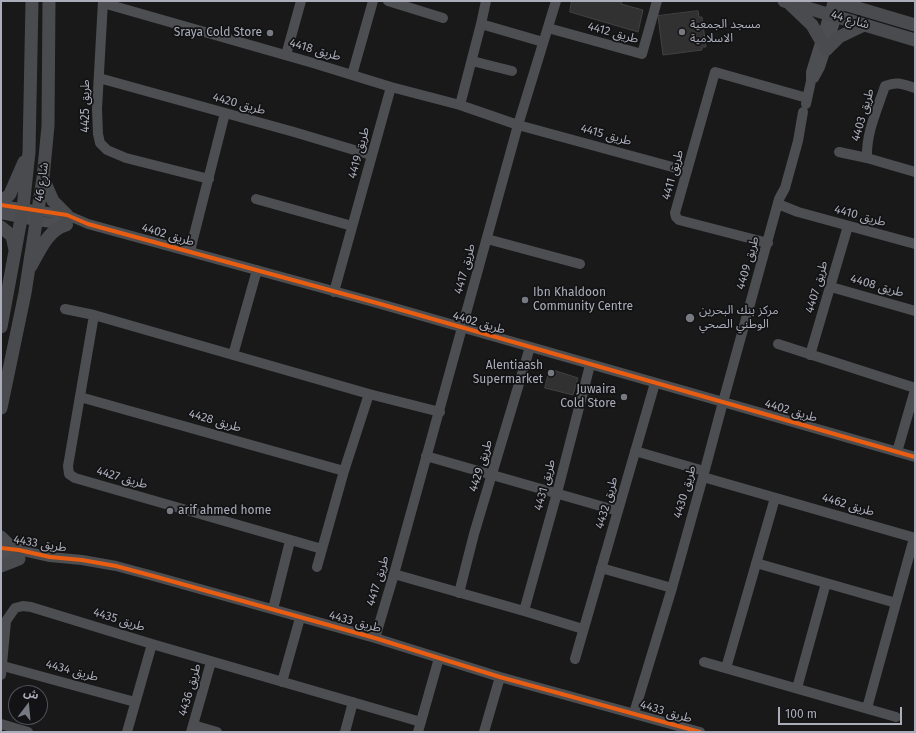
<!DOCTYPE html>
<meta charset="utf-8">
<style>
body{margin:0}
#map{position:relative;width:916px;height:733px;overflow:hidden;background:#191919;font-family:"Fira Sans","Noto Sans Arabic",sans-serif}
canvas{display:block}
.frame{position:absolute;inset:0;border:2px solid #abaeba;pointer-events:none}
.north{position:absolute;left:8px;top:685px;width:40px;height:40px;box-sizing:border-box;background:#131315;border:1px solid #505157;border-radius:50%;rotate:16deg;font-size:11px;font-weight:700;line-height:16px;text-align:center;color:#abaeba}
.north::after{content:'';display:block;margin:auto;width:14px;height:18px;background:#787a82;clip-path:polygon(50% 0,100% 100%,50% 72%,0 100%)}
.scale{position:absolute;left:778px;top:707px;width:124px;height:18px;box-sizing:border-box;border:2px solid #abaeba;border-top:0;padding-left:5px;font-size:12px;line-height:14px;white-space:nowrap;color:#abaeba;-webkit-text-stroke:3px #131315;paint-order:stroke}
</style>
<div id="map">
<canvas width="916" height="733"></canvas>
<div class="frame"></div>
<div class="north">ش</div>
<div class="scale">100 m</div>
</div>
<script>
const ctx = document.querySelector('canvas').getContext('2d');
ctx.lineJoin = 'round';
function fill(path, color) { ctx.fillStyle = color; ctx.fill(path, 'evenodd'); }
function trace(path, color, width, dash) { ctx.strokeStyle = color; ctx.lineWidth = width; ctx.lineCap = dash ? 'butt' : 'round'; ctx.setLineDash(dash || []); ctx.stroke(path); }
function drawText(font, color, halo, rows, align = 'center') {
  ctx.font = font + ' "Fira Sans","Noto Sans Arabic",sans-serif'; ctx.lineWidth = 3.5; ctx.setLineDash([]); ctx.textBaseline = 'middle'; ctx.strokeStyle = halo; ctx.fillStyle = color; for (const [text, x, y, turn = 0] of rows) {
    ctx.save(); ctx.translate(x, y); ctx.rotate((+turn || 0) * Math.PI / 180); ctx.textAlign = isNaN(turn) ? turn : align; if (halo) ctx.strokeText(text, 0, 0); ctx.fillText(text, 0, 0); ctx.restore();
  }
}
const building = new Path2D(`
 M572,1H622L621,4L643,10L638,32L570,12Z
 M698,11L699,17H702L706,47H702V50L663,55L658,16Z
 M550,369L578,378L573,395L545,388Z`);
const minor = new Path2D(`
 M103,1L97,109L98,134L100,143L107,150L126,158L209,179
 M388,1L443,18
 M103,3L313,63L391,87L460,105L518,125L687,171
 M481,24L543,42
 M548,28L642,54L657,1
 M286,55L301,1
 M472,61L512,71
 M352,75L373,1
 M99,78L294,132L371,155
 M814,78L820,67L842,1
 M806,104L811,81V72L833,1
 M460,105L481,24L486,1
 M839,152L867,158L915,172
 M867,158C866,133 877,110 885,86C898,81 902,84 915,88
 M256,199L352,226
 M778,204L798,212L915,244
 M1,205L67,215L88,224L377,303L915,457
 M1,214L36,221L68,225
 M487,239L580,264
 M768,243L679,220L676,217L675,213L715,72L807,98
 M190,251L225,113
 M831,287L915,311
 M334,292L391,87
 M65,309L94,315L369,394L440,412
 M94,315L68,466L69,474L75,478L322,549
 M778,344L915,388
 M233,355L257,270
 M810,355L848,226
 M80,397L344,471
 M635,451L704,471
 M897,452L915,390
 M426,456L618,511
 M703,477L915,538
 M1,548L19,550L50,557L82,560L116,566L157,577L375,638L500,677L700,732
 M1,557L18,559
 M756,563L896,603
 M317,567L344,471L369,394
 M601,568L672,588
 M394,574L524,611L583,629
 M459,593L474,534L530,347
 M273,609L290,541
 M524,611L557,493L590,365
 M375,638L394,574L518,125L556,1
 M575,659L655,383
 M704,662L896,717
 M3,666L135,702
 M726,668L775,498
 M1,675L6,621L15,608L23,606L31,607L152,644L421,722
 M282,682L300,618
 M797,688L826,583
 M867,708L914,538
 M634,713L672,588L703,477L723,402L779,199L785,188L798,141L803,112
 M1,724L28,732
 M193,725L217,732
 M127,732L152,644
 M191,732L211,662
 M345,732L353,702
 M418,732L439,658
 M484,732L500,677`);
const major = new Path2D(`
 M784,1L915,40
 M834,1L915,25
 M790,4L812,25L820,39
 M826,50L839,37L864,25
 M43,178L53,201L67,215
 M1,201L7,197L10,194L24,162
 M1,227L12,236L15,250
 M31,266C40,250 48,230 66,225
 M1,327L23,208L29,152L32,1
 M1,408L25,293L43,178L48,126L49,1
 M1,537L8,544L19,550
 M1,566L19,559`);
const cycleway = new Path2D(`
 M1,205L67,215L88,224L377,303L915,457
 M1,548L19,550L50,557L82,560L116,566L157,577L375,638L500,677L700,732`);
const markers = [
 [682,32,4,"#787a82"],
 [270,33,4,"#787a82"],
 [525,300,4,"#787a82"],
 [690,318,5,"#787a82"],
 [551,373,4,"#787a82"],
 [624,397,4,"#787a82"],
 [170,511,4,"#787a82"]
];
const streetNames = [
 ["شارع 44",850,20,16],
 ["طريق 4412",613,33,15],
 ["طريق 4418",315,50,16],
 ["طريق 4420",239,104,15],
 ["طريق 4425",86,106,-90],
 ["طريق 4403",863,115,-74],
 ["طريق 4415",606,135,15],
 ["طريق 4419",359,153,-75],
 ["طريق 4411",673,175,-74],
 ["شارع 46",42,182,-82],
 ["طريق 4410",860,216,15],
 ["طريق 4402",168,235,16],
 ["طريق 4409",748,263,-74],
 ["طريق 4417",465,269,-75],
 ["طريق 4408",877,286,16],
 ["طريق 4407",817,287,-74],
 ["طريق 4402",479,323,16],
 ["طريق 4402",791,411,16],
 ["طريق 4428",215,421,16],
 ["طريق 4429",481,466,-73],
 ["طريق 4427",122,478,16],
 ["طريق 4431",545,485,-75],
 ["طريق 4430",685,492,-74],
 ["طريق 4432",607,503,-74],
 ["طريق 4462",848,505,16],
 ["طريق 4433",40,544,9],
 ["طريق 4417",378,581,-73],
 ["طريق 4435",119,620,17],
 ["طريق 4433",355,622,15],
 ["طريق 4434",72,671,15],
 ["طريق 4436",190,690,-74],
 ["طريق 4433",666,712,16]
];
const poiNames = [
 ["مسجد الجمعية",690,25],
 ["الاسلامية",690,39],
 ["Sraya Cold Store",262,33,"right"],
 ["Ibn Khaldoon",533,293],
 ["Community Centre",533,307],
 ["مركز بنك البحرين",699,311],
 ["الوطني الصحي",699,325],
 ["Alentiaash",543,366,"right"],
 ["Supermarket",543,380,"right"],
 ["Juwaira",616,390,"right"],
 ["Cold Store",616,404,"right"],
 ["arif ahmed home",178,511]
];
fill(building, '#313131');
trace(building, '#424245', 1);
trace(minor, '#4d4e52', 10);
trace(major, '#4a4b4e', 13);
trace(cycleway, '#e95d12', 4);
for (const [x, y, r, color] of markers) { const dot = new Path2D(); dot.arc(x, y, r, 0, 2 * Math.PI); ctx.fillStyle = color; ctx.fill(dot); trace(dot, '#131315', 1.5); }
drawText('12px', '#abaeba', '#131315', streetNames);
drawText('12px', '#abaeba', '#131315', poiNames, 'left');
</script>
